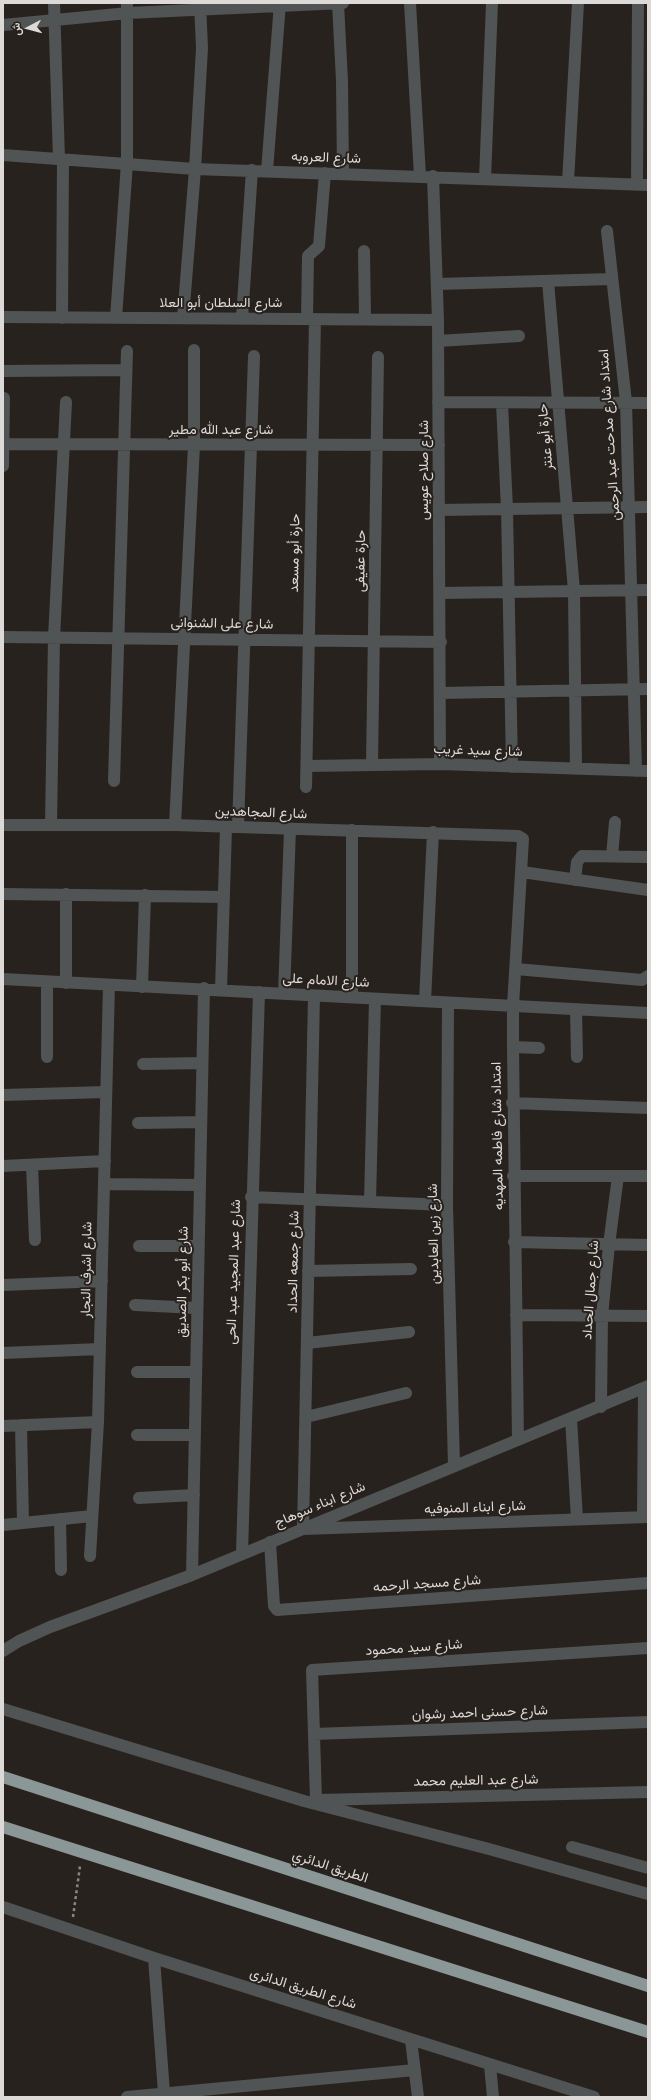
<!DOCTYPE html>
<meta charset="utf-8">
<style>
body{margin:0}
#map{position:relative;width:651px;height:2100px;overflow:hidden;background:#28221e;font-family:"DM Sans",Vazirmatn,sans-serif}
canvas{display:block}
.frame{position:absolute;inset:0;border:4px solid #ddd9d6;pointer-events:none}
.north{position:absolute;left:8px;top:8px;width:40px;height:40px;-webkit-text-stroke:3px #28221e;paint-order:stroke;rotate:264deg;font-size:11px;font-weight:700;line-height:16px;text-align:center;color:#ddd9d6}
.north::after{content:'';display:block;margin:auto;width:14px;height:18px;background:#ddd9d6;clip-path:polygon(50% 0,100% 100%,50% 72%,0 100%)}
</style>
<div id="map">
<canvas width="651" height="2100"></canvas>
<div class="frame"></div>
<div class="north">ش</div>
</div>
<script>
const ctx = document.querySelector('canvas').getContext('2d');
ctx.lineJoin = 'round';
function trace(path, color, width, dash) { ctx.strokeStyle = color; ctx.lineWidth = width; ctx.lineCap = dash ? 'butt' : 'round'; ctx.setLineDash(dash || []); ctx.stroke(path); }
function drawText(font, color, halo, rows, align = 'center') {
  ctx.font = font + ' "DM Sans",Vazirmatn,sans-serif'; ctx.lineWidth = 4; ctx.setLineDash([]); ctx.textBaseline = 'middle'; ctx.strokeStyle = halo; ctx.fillStyle = color; for (const [text, x, y, turn = 0] of rows) {
    ctx.save(); ctx.translate(x, y); ctx.rotate((+turn || 0) * Math.PI / 180); ctx.textAlign = isNaN(turn) ? turn : align; if (halo) ctx.strokeText(text, 0, 0); ctx.fillText(text, 0, 0); ctx.restore();
  }
}
const path = new Path2D(`
 M73,1917L80,1866`);
const minor = new Path2D(`
 M54,3L59,159
 M338,3L342,81L343,173
 M410,3L420,176
 M3,25L128,13L343,3
 M3,155L195,169L648,185
 M267,171L280,3
 M433,176L438,320L440,764
 M485,179L492,3
 M568,182L578,3
 M637,185L638,3
 M607,231L626,402L636,771
 M364,251L365,319
 M548,281L574,591L576,769
 M437,284L612,279
 M3,317L438,320
 M62,318L63,159
 M116,318L127,163V3
 M183,318L195,169L202,48L200,3
 M242,318L252,170
 M307,319L308,256L319,246L325,173
 M438,341L519,336
 M3,371L126,370
 M438,402L648,403
 M502,403L507,509L512,767
 M3,444L439,445
 M3,466L4,398
 M439,510L648,507
 M440,593L648,590
 M3,637L441,642
 M440,693L648,689
 M372,765L378,357
 M307,766L440,764L648,771
 M114,781L127,351
 M306,787L315,319
 M3,825H175L518,836L523,839L513,1006V1047L518,1440
 M51,825L54,638L66,402
 M175,825L194,445V350
 M238,827L254,356
 M352,830V997
 M612,856L615,822
 M522,872L648,890
 M575,880L577,862L582,856L648,857
 M3,894L224,897
 M66,894V983
 M516,969L642,980L648,976
 M3,979L648,1013
 M142,987L145,895
 M221,990L226,827
 M284,994L290,829
 M314,996L303,1529L648,1517
 M425,1001L433,832
 M448,1003L447,1205L454,1465
 M576,1009L577,1057
 M513,1047L539,1048
 M47,1057V982
 M143,1064L202,1063
 M3,1095L106,1092
 M512,1103L648,1108
 M138,1123L201,1122
 M32,1165L35,1240
 M3,1166L105,1161
 M513,1176H648
 M104,1184L200,1185
 M251,1197L447,1205
 M370,1202L375,999
 M514,1242L648,1245
 M139,1246H199
 M308,1271L411,1269
 M3,1285L102,1281
 M135,1305L197,1308
 M516,1315L648,1316
 M307,1343L409,1332
 M3,1353L100,1349
 M137,1372H196
 M601,1407L602,1316L609,1245L618,1176
 M306,1417L406,1393
 M571,1418L577,1519
 M21,1425L23,1523
 M3,1426L98,1422
 M137,1435H195
 M139,1498L194,1495
 M643,1517L644,1388
 M60,1519L61,1570
 M3,1525L92,1516
 M270,1542L274,1606L277,1610L648,1583
 M242,1553L259,992
 M90,1556L98,1422L109,985
 M192,1575L204,988
 M3,1651L19,1641L50,1627L192,1575L648,1386
 M3,1709L304,1801L489,1849L648,1894
 M314,1734L648,1722
 M316,1800L312,1670L648,1648
 M319,1800L648,1792
 M572,1847L648,1868
 M3,1907L154,1958L594,2097
 M154,1958L164,2093
 M411,2040L418,2097
 M490,2065L493,2097
 M127,2097L415,2070`);
const highway = new Path2D(`
 M3,1777L648,1986
 M3,1827L648,2032`);
const streetNames = [
 ["شارع العروبه",326,158,2],
 ["شارع السلطان أبو العلا",221,303],
 ["شارع عبد الله مطير",221,430],
 ["امتداد شارع مدحت عبد الرحمن",610,435,-94],
 ["حارة أبو عنتر",546,437,-95],
 ["شارع صلاح عويس",424,470,-90],
 ["حارة أبو مسعد",295,553,-89],
 ["حارة عفيفى",361,561,-89],
 ["شارع على الشنوانى",222,624,1],
 ["شارع سيد غريب",478,751,2],
 ["شارع المجاهدين",261,813,2],
 ["شارع الامام على",326,981,3],
 ["امتداد شارع فاطمه المهديه",498,1136,-91],
 ["شارع زين العابدين",434,1234,-91],
 ["شارع جمعه الحداد",294,1262,-89],
 ["شارع اشرف النجار",87,1270,-89],
 ["شارع عبد المجيد عبد الحى",234,1272,-88],
 ["شارع أبو بكر الصديق",183,1282,-89],
 ["شارع جمال الحداد",591,1290,-86],
 ["شارع ابناء سوهاج",320,1505,-23],
 ["شارع ابناء المنوفيه",475,1508,-2],
 ["شارع مسجد الرحمه",427,1584,-4],
 ["شارع سيد محمود",414,1648,-4],
 ["شارع حسنى احمد رشوان",480,1713,-2],
 ["شارع عبد العليم محمد",476,1781,-1],
 ["الطريق الدائري",330,1867,18],
 ["شارع الطريق الدائرى",303,1989,17]
];
trace(path, '#8a8682', 2.5, [3, 3]);
trace(minor, '#505454', 12);
trace(highway, '#8b9697', 12);
drawText('14px', '#ddd9d6', '#28221e', streetNames);
</script>
